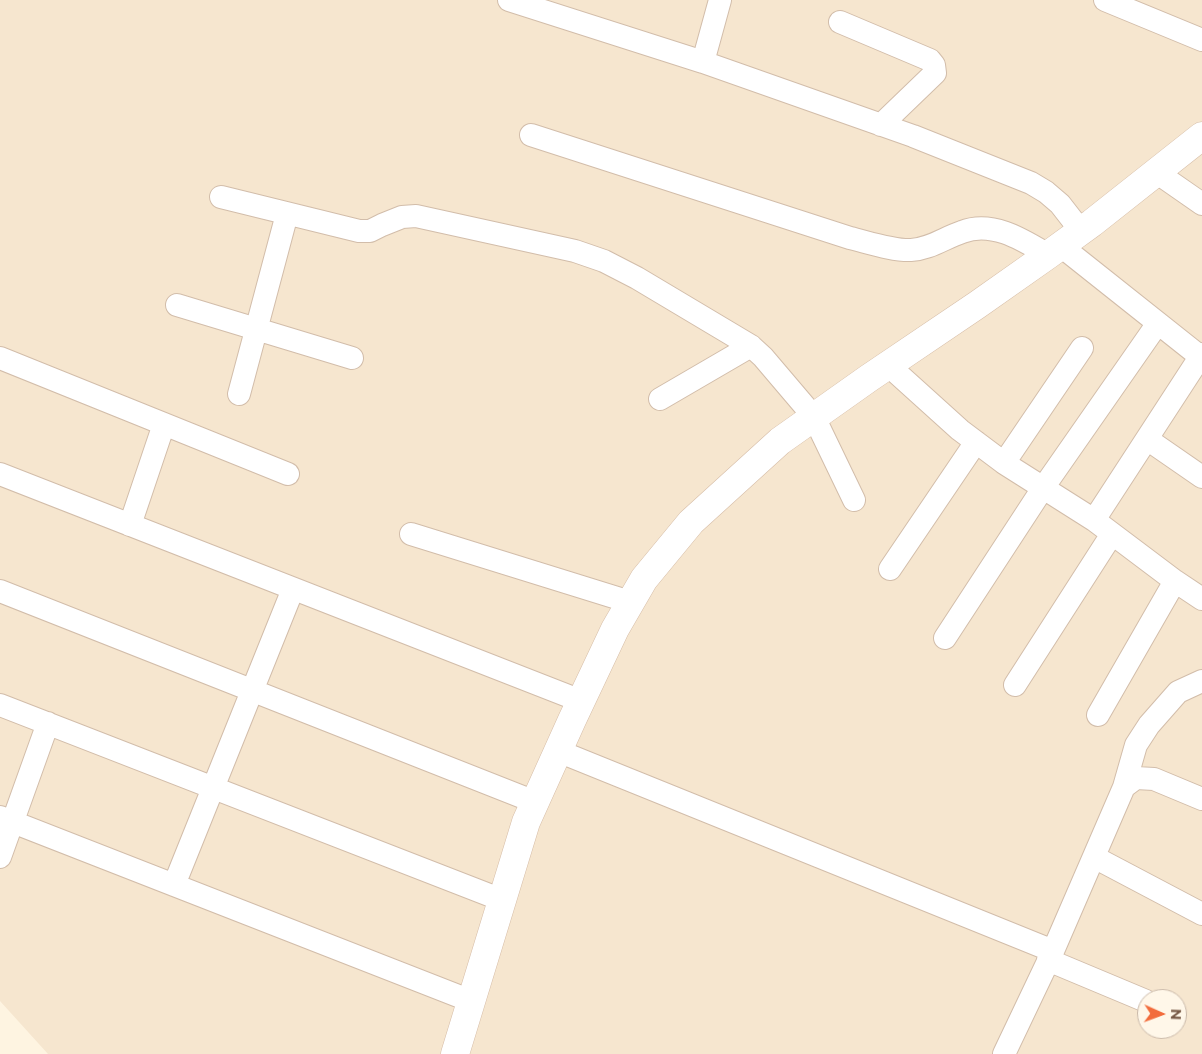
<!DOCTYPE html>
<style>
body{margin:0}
#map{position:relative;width:1202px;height:1054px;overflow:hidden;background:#fef4e1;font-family:Montserrat,sans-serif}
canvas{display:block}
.north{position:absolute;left:1137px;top:989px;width:50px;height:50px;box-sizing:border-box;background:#fff7e9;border:1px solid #c9b8a8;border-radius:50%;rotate:92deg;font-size:14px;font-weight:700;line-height:20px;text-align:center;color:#775946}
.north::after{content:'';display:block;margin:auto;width:18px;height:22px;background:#f26c3c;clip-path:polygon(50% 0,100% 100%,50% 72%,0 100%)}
</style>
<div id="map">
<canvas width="1202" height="1054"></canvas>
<div class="north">N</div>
</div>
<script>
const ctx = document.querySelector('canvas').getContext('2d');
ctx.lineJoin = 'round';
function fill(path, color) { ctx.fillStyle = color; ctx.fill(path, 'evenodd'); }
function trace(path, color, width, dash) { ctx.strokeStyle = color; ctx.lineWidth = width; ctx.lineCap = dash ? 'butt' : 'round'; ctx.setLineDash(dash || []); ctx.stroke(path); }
const residential = new Path2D(`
 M0,0H1202V1054H48L0,1001ZM1147,999H1177V1029H1147Z`);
const minor = new Path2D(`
 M509,0L703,62L913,136L1031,183L1046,192L1060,204L1081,231
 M1105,0L1202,40
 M840,22L930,60L934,65L935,73L881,125
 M703,62L720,0
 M531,135L850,238C867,242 894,251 911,250C930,249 944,238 962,232C992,220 1023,240 1048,255
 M1156,172L1202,204
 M221,197L359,231H370L382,225L402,217L416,216L575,251L604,261L637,278L751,346L763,357L814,417L854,500
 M1061,246L1202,358
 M177,305L352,358
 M0,358L288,474
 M888,365L960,430L1004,463L1094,520L1175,581L1202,599
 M239,394L287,214
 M660,399L751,346
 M1147,439L1202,477
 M1004,463L1082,348
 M0,474L581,701
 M1094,520L1202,354
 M130,525L164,424
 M411,534L630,602
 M890,569L976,442
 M0,591L535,802
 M945,638L1043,488L1158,323
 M1015,685L1112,534
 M0,705L502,900
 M1098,715L1175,581
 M558,751L1053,951
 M1124,787L1136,745L1149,725L1178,692L1202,681
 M0,817L471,1001
 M0,857L48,723
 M1094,857L1202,914
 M174,885L293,589
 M1048,960L1146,1001
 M1004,1054L1053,951L1124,787L1136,778L1154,779L1202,799`);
const secondary = new Path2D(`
 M455,1054L526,822L572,720L615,629L644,579L691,522L780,441L869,378L977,305L1048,255L1092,223L1202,136`);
fill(residential, '#f6e6cf');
trace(minor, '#d2bdaa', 24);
trace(secondary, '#d6bda7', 29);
trace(minor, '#fff', 22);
trace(secondary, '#fff', 28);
</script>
